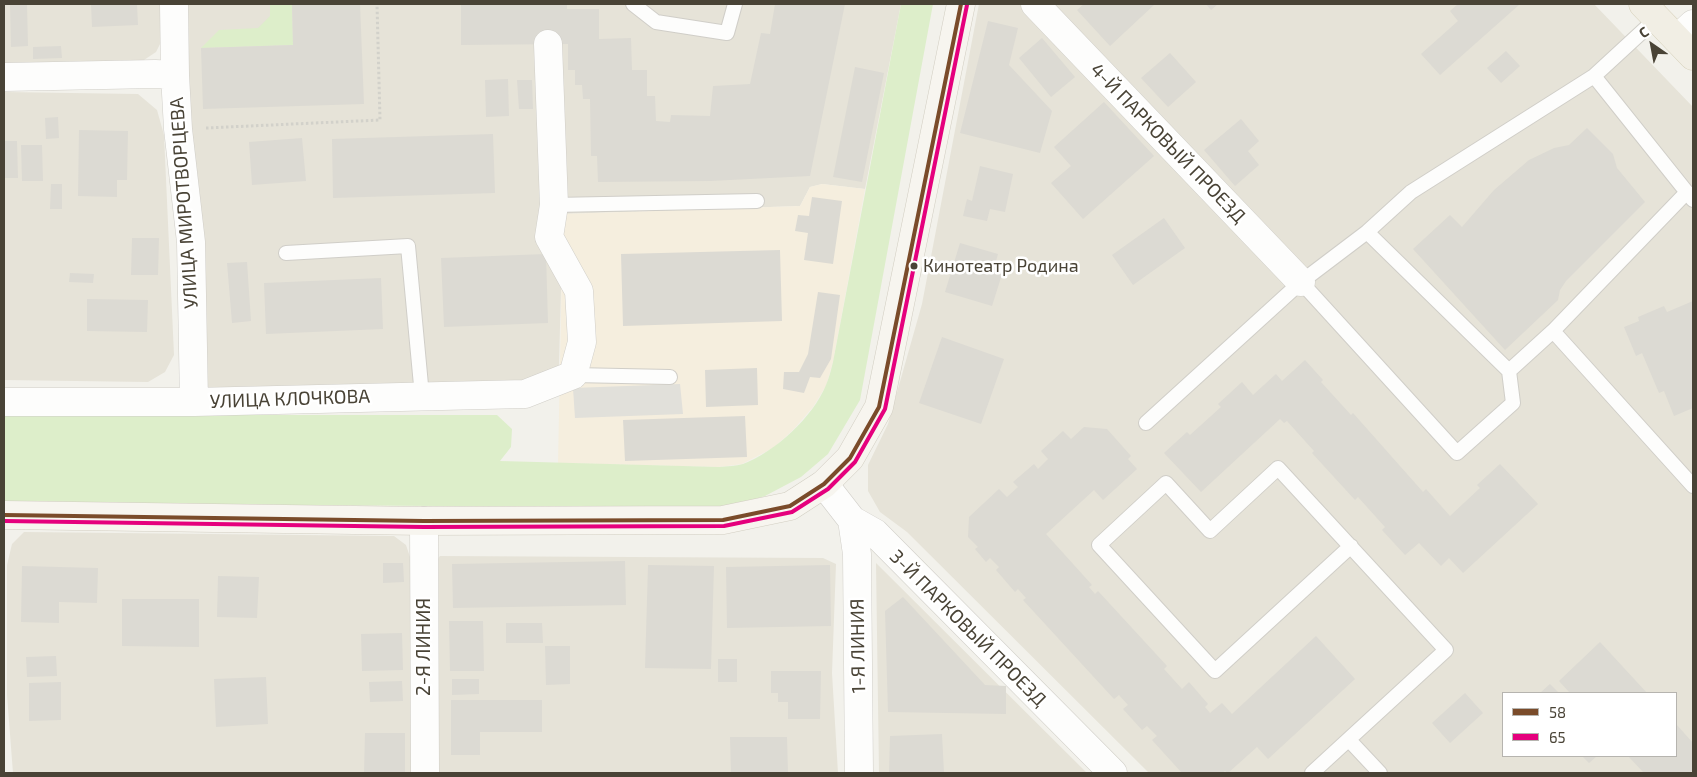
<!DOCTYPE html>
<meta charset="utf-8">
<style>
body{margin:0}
#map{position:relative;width:1697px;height:777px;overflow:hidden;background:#f2f1eb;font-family:"Exo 2",sans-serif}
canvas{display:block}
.frame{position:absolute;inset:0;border:5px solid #494336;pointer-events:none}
.legend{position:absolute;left:1502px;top:692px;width:175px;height:65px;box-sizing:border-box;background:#fff;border:1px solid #b6b4af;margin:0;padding:6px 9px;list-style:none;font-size:15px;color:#494336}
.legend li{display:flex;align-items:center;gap:10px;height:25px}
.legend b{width:25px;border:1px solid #b6b4af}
.north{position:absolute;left:1627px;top:20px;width:50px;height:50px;-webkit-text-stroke:4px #fff;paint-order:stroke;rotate:327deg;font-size:14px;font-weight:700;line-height:20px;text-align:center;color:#494336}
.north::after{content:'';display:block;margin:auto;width:18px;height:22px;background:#494336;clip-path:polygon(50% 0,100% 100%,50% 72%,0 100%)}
</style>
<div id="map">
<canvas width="1697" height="777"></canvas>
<div class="frame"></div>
<ul class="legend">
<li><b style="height:6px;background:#7a4b2a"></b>58</li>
<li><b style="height:6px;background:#e5007d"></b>65</li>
</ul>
<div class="north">С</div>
</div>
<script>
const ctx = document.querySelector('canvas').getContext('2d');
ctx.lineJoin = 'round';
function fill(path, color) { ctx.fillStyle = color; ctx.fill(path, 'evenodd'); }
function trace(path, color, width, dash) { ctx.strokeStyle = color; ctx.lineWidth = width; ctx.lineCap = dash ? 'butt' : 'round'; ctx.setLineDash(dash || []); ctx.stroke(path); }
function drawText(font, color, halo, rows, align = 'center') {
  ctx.font = font + ' "Exo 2",sans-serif'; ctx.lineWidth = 5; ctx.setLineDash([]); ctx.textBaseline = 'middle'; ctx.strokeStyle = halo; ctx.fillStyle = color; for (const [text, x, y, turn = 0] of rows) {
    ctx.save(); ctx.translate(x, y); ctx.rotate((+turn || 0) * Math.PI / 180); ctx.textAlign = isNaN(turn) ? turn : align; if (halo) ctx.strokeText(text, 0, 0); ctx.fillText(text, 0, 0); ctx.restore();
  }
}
const residential = new Path2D(`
 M4,4H162L163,38L156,52L144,60L4,64Z
 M185,4H901L865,189L822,184L810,187L800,206L563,214L559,365L525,386L219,395L207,387L186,117Z
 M979,4H1594L1693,107V773H1149L907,532L880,512L868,491V465L888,424L922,304ZM1503,693H1676V756H1503Z
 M4,92L138,94L157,110L164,135L174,355L165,372L148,382L4,380Z
 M24,532L394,536L406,545L413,566L415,773H13L7,695V565L12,544Z
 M440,556L823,558L836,564L832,673L838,773H435L434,563Z
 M876,563L1087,773H879Z`);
const commercial = new Path2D(`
 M822,184L865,189L833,362L826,386L813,407L793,430L773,448L742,464L719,467L558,463L563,214L800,206L810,187Z`);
const green = new Path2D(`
 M270,4H292L293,45L201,48L219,30L258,28L270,16Z
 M901,4H933L860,400L828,454L801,477L765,496L727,508L4,503V415H497L512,429L511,447L500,461L719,467C727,466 736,466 743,464C775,452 813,417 826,385C829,378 831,370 833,362Z`);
const parking = new Path2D(`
 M680,384L683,414L575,418L573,388Z`);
const building = new Path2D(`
 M10,4H27L28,46L11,47Z
 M91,4H137L138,25L92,27Z
 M292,4H360L364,104L203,109L201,48L293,45Z
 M461,4H567V9H599V39L631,38L632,70H647V96H655L656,121L670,122L671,115L710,116L713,86L750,84L761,33L770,34L775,4H845L810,176L710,181L598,182L597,156H591L590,99H583L582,85H575V70H568V44L461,45Z
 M1084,4H1155L1110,46L1077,10Z
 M1206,4H1218L1211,10Z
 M1458,4H1520L1440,75L1421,54L1458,21L1450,11Z
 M988,21L1018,28L1009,65L1052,111L1040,153L960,133Z
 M1042,38L1075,77L1051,97L1019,58Z
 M61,46L62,58L33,59V47Z
 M1506,51L1520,66L1501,83L1487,68Z
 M1170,53L1196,82L1168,107L1141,78Z
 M855,67L884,73L862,182L833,177Z
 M508,79L509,116L486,117L485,80Z
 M517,80H532L533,109H519Z
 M1104,102L1154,156L1083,219L1051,183L1071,166L1054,147Z
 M58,117L59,138L46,139L45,118Z
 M1241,119L1259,141L1248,151L1259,165L1235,186L1204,150Z
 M1587,128L1613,154L1617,168L1645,202L1566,281L1560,290L1558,300L1505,350L1413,249L1450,215L1462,227L1494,190L1529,160L1554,148L1569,145Z
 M79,130L128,131L127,180H117V197L78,196Z
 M493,134L495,193L333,198L332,139Z
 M302,138L306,181L252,185L249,142Z
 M4,141H17L18,178H4Z
 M21,145H42L43,181H22Z
 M980,166L1013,174L1005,212L990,209L987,221L963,216L967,199L972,201Z
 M51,184H62V209H50Z
 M812,197L842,201L833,264L804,260L808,233L795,231L798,215L809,216Z
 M1164,218L1185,248L1133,285L1112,255Z
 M132,238H159L158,275H131Z
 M960,243L998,254L995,265L1004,268L992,306L945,292Z
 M780,250L782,321L623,326L621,254Z
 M546,254L548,323L444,327L441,258Z
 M247,262L251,321L232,323L227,263Z
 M70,273L94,274L93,283L69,282Z
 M381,278L383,329L266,334L264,283Z
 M818,292L840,295L831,359L820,378L810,377L804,393L783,389L784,372H799L808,354Z
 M87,299L148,300L147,332L87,331Z
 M1693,301V408L1674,416L1664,391L1659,393L1642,353L1636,356L1624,327L1639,321L1638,317L1664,306L1667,312Z
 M942,337L1004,359L981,424L919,403Z
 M1305,360L1323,380L1321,382L1351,415L1353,413L1423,492L1426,489L1450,516L1480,488L1477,485L1500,464L1538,504L1463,573L1449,558L1441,566L1419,543L1405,555L1382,530L1385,527L1358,497L1355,500L1312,453L1314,451L1287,421L1284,423L1280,419L1201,492L1164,453L1187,432L1190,435L1221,407L1218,404L1242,382L1253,395L1276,374L1282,381Z
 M757,368L758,405L706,407L705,370Z
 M745,416L747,457L625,461L623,420Z
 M1084,427L1107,429L1131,456L1128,459L1137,469L1103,500L1094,490L1046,534L1092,585L1089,587L1095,594L1098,591L1167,666L1164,669L1182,689L1189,682L1208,704L1205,707L1210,713L1222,703L1232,714L1316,636L1355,679L1268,759L1257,747L1228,773L1225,771L1222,773H1182L1152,740L1157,736L1147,726L1142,730L1123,709L1128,705L1119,695L1114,699L1023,600L1026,598L1018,589L1015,592L996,570L999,567L990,558L986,562L975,549L978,547L968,537L969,517L999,489L1007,497L1018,487L1013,482L1034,464L1038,469L1048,459L1041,451L1063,431L1071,439Z
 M625,561L626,605L453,608L452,564Z
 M383,563H403L404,582L383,583Z
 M648,565L714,566L711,669L645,668Z
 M830,565L831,626L727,628L726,567Z
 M22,566L98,568L97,603L59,602V623L21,622Z
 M218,576L259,577L257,618L217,617Z
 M903,597L985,685L1006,686V714L888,712L885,611Z
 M122,599H199V647L122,646Z
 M449,621H483L484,671H450Z
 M506,623H542L543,643H506Z
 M402,633L403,670L362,671L361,634Z
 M1600,642L1647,693H1570L1559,681Z
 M545,646H570V684L546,685Z
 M56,656L57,676L27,677L26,657Z
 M718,659H737V682H718Z
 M771,671H821L820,719H788V702H778V693H771Z
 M266,677L268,724L216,727L214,679Z
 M452,679H479V694L452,695Z
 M402,681L403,701L370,702L369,682Z
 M61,682V720L29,721V683Z
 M1550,684L1559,693H1540Z
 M1465,693L1483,713L1450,743L1432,723Z
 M451,700H542V732H480V755H451Z
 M1676,724L1693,743V773H1644L1628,756H1676Z
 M365,733H405V773H364Z
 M942,734L944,773H889L890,736Z
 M730,737H787L788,773H731Z
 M1582,756H1597L1589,763Z`);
const path = new Path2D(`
 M206,128L380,120L377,4`);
const lane = new Path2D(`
 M633,4L656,22L727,33L735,4
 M1594,76L1693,200
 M554,205L757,201
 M1367,232L1509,371L1553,331L1687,192
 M286,253L408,246L422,396
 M1301,282L1367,232L1411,192L1594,76L1657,18
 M1553,331L1693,486
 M573,375L670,377
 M1146,423L1301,282L1457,453L1513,403L1509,371
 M1349,740L1380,773
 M1312,773L1446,650L1278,468L1210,531L1166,483L1099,545L1215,671L1351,546`);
const street = new Path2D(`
 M174,4L175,75L178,129L191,242L194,402
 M1035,4L1301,282
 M1677,39L1693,24
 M4,77L155,74L175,75
 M4,402H194L525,394L573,375L582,342L579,291L549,237L554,205L548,44
 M824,484L852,520L875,533L1113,773
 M852,520L857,554L859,773
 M424,521L425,773`);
const secondary = new Path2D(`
 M4,515L424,521L723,520L790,506L824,484L850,458L879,407L961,4`);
const primary = new Path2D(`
 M1643,4L1693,56`);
const bus1 = new Path2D(`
 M4,515L424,521L723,520L790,506L824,484L850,458L879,407L961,4`);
const bus2 = new Path2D(`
 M4,521L424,527L724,526L792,512L828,489L855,462L885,409L967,5`);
const markers = [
 [914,266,4.5,"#494336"]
];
const busNames = [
 ["Кинотеатр Родина",923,266]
];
const streetNames = [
 ["4-Й ПАРКОВЫЙ ПРОЕЗД",1168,143,46],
 ["УЛИЦА МИРОТВОРЦЕВА",184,203,-94],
 ["УЛИЦА КЛОЧКОВА",290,399,-2],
 ["3-Й ПАРКОВЫЙ ПРОЕЗД",968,628,45],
 ["1-Я ЛИНИЯ",858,646,-91],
 ["2-Я ЛИНИЯ",424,647,-90]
];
fill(residential, '#e6e3d8');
fill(commercial, '#f5eede');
fill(green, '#ddeeca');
fill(parking, '#e1e0da');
fill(building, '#dcdad3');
trace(lane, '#d0cec8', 16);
trace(street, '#d0cec8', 29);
trace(secondary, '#d2cec2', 29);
trace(primary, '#d5cfb8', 29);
trace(path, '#d2d1ca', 3, [2.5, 2.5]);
trace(lane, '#fdfdfc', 14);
trace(street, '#fdfdfc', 28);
trace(secondary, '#f7f5ef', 28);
trace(primary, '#f1eee4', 28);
trace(bus1, '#7a4b2a', 4);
trace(bus2, '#e5007d', 4);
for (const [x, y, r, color] of markers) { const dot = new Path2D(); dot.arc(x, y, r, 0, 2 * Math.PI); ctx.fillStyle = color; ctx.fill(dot); trace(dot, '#fff', 2); }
drawText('18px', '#494336', '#fff', busNames, 'left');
drawText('19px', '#494336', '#fff', streetNames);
</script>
